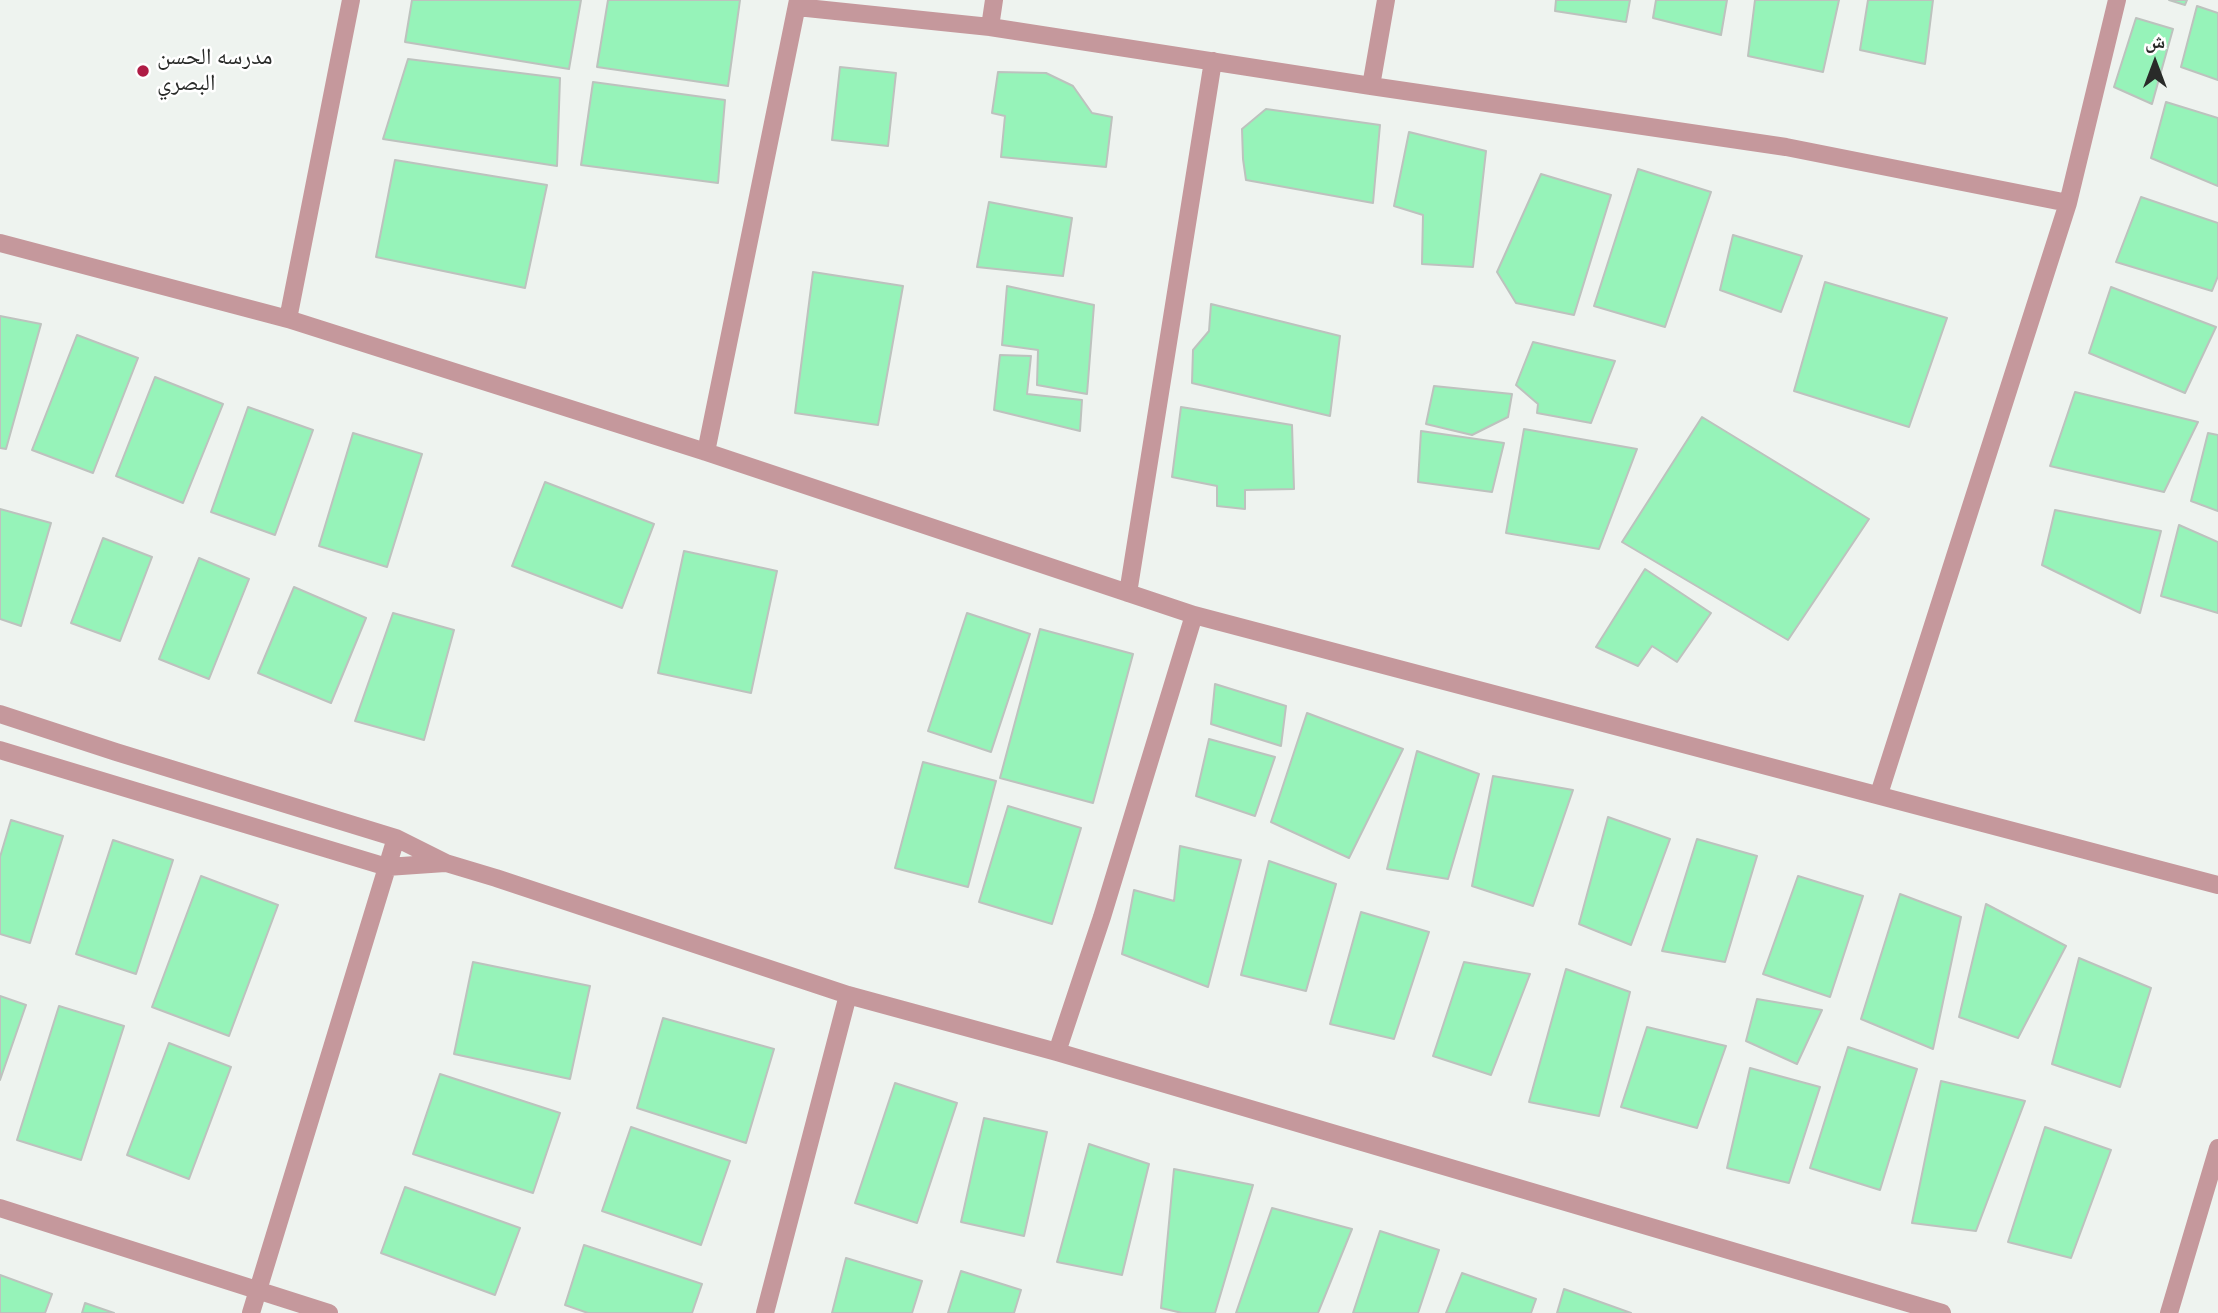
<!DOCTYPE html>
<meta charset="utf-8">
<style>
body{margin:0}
#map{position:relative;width:2218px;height:1313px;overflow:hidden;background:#eef3ef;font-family:"Fira Sans Condensed","Noto Naskh Arabic",sans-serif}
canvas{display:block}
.north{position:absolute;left:2120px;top:28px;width:70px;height:70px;-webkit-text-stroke:5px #fff;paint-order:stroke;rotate:0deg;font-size:19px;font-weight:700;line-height:28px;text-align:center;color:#292b29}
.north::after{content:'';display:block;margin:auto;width:24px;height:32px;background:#292b29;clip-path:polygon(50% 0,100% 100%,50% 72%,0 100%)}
</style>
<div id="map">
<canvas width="2218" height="1313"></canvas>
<div class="north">ش</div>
</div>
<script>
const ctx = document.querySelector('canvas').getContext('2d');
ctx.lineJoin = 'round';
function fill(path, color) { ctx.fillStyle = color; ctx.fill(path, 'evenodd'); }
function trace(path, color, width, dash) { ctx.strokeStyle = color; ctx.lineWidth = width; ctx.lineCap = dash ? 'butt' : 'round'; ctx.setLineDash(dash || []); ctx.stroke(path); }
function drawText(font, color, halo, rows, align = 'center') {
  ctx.font = font + ' "Fira Sans Condensed","Noto Naskh Arabic",sans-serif'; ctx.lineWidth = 5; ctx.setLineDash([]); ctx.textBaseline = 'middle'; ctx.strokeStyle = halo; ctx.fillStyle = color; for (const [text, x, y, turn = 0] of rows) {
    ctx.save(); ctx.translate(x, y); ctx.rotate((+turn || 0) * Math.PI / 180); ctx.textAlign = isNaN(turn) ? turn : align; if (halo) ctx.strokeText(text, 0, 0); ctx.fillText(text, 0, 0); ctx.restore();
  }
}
const building = new Path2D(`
 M412,0H581L569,69L405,42Z
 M608,0H740L728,86L597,67Z
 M1556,0H1630L1626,22L1555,11Z
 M1656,0H1727L1721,35L1653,18Z
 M1755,0H1839L1823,72L1748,56Z
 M1868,0H1933L1925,64L1860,50Z
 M2169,0H2187L2185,5Z
 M2197,6L2218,13V80L2181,67Z
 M2136,18L2173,29L2152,104L2114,87Z
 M408,59L560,78L557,166L383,139Z
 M840,67L896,73L888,146L832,140Z
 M998,72L1046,73L1073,86L1092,113L1112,117L1106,167L1001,157L1005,116L992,113Z
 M593,82L725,100L718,183L581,165Z
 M2166,102L2218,118V186L2151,158Z
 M1266,109L1380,125L1373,203L1246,180L1243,159L1242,129Z
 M1409,132L1486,151L1473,267L1422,264L1423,215L1394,206Z
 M395,160L547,185L525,288L376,257Z
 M1638,169L1711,192L1665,327L1594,306Z
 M1541,174L1611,195L1574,315L1516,303L1497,272Z
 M2141,197L2218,223V276L2212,291L2116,262Z
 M989,202L1072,218L1063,276L977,267Z
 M1733,235L1802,256L1781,312L1720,290Z
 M813,272L903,286L878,425L795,413Z
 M1825,282L1947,318L1909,427L1794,391Z
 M1007,286L1094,305L1087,394L1037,385L1038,350L1002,345Z
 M2111,287L2216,327L2185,393L2089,353Z
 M1211,304L1340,336L1330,416L1192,383L1193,350L1209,331Z
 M0,316L41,324L6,449L0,448Z
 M77,335L138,358L93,473L32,450Z
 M1533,342L1615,361L1591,423L1537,413L1538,404L1516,385Z
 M1000,355L1031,356L1027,394L1082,400L1080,431L994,410Z
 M155,377L223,404L183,503L116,476Z
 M1434,386L1512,394L1508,417L1472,435L1426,424Z
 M2075,392L2198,422L2164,492L2050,466Z
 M248,407L313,430L275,535L211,512Z
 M1181,407L1292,425L1294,489L1245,490V509L1217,506V486L1172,477Z
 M1702,417L1869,519L1788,640L1622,542Z
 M1524,429L1637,449L1599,549L1506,533Z
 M1421,431L1504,443L1492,492L1418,482Z
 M353,433L422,454L387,567L319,546Z
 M2208,433L2218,435V511L2191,501Z
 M545,482L654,524L622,608L512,566Z
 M0,509L51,523L21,626L0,619Z
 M2055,510L2161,531L2140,613L2042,565Z
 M2179,525L2218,542V613L2161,596Z
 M103,538L152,557L120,641L71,623Z
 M684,551L777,571L751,693L658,673Z
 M199,558L249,579L209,679L159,659Z
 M1645,569L1711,613L1677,662L1652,646L1638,666L1596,647Z
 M294,587L366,618L331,703L258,673Z
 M393,613L454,630L424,740L355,721Z
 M967,613L1030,634L991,752L928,731Z
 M1040,629L1133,654L1093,803L1000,778Z
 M1215,684L1286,706L1281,746L1211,724Z
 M1307,713L1403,749L1349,858L1271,822Z
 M1209,739L1275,757L1255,816L1196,796Z
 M1417,751L1479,774L1448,879L1387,869Z
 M923,762L996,781L968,887L895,868Z
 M1493,776L1573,790L1533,906L1472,886Z
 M1008,806L1081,828L1052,924L979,902Z
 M1608,817L1670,839L1631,945L1579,924Z
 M11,820L63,836L30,943L0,934V857Z
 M1697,839L1757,856L1725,962L1662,951Z
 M113,840L173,860L136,974L76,954Z
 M1180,846L1241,860L1208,987L1122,954L1134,890L1174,901Z
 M1269,861L1336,884L1306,991L1241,975Z
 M201,876L278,905L229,1036L152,1007Z
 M1798,876L1863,896L1830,997L1763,974Z
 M1900,894L1961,917L1933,1049L1861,1019Z
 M1986,904L2066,946L2018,1038L1959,1017Z
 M1361,912L1429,932L1394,1039L1330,1024Z
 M2079,958L2151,988L2120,1087L2052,1064Z
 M473,962L590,986L570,1079L454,1054Z
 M1464,962L1530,974L1491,1075L1433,1056Z
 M1566,969L1630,992L1599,1116L1529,1102Z
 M0,996L26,1005L0,1080Z
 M1757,999L1822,1010L1797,1064L1746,1041Z
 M59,1006L124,1026L81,1160L17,1140Z
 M663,1018L774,1049L746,1143L637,1108Z
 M1647,1027L1726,1046L1697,1128L1621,1107Z
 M169,1043L231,1067L189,1179L127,1155Z
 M1848,1047L1917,1069L1880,1190L1810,1168Z
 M1750,1068L1820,1087L1789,1183L1727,1168Z
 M440,1074L560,1113L533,1193L413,1154Z
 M1941,1081L2025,1101L1976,1231L1912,1223Z
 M895,1083L957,1103L917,1223L855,1203Z
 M984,1118L1047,1132L1024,1236L961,1222Z
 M631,1127L730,1161L701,1245L602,1211Z
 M2045,1127L2111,1150L2071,1258L2008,1242Z
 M1089,1144L1149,1164L1122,1275L1057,1262Z
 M1174,1169L1253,1185L1215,1313H1182L1161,1308Z
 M405,1187L520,1228L495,1295L381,1253Z
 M1272,1208L1352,1229L1318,1313H1236Z
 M1380,1231L1439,1250L1418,1313H1353Z
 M584,1245L702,1284L692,1313H588L565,1305Z
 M846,1258L922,1281L912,1313H832Z
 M961,1271L1021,1290L1014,1313H948Z
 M1462,1273L1536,1299L1531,1313H1446Z
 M0,1275L52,1294L45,1313H0Z
 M1564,1289L1631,1313H1557Z
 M85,1303L114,1313H82Z`);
const minor = new Path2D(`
 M994,0L990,27L1371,86L1786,147L2068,203
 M797,7L990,27
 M1371,86L1386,0
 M0,243L288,319L351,0
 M288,319L706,452L1194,615
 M706,452L798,0
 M1128,593L1213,61
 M0,714L116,752L396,838L446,863L496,878L848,995L1057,1052L1942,1313
 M0,750L387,867L445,863
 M1879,794L2068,203L2117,0
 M1057,1052L1102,917L1194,615L2218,885
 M0,1208L329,1313
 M251,1313L396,838
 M765,1313L848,995
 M2169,1313L2218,1148`);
const markers = [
 [143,71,7,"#af1c45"]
];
const poiNames = [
 ["مدرسه الحسن",157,58],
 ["البصري",157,84]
];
fill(building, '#96f3b9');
trace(building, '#bdc2be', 2);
trace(minor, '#c5989c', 18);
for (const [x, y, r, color] of markers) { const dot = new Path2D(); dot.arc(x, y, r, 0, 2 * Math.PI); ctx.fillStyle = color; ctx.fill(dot); trace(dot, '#fff', 2.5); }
drawText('23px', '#292b29', '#fff', poiNames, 'left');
</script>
